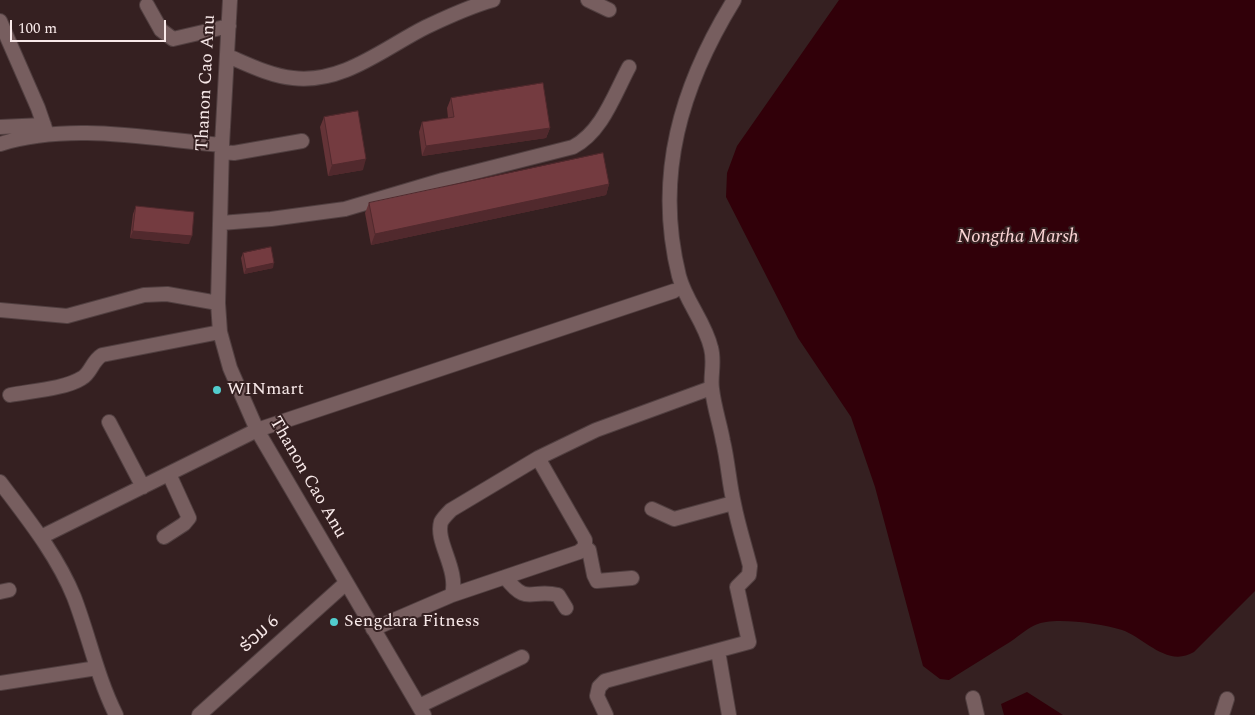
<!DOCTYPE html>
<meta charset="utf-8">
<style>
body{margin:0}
#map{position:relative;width:1255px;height:715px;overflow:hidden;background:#352021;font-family:Spectral,serif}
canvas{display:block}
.scale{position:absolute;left:10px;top:20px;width:156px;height:22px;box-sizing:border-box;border:2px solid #f8e9e9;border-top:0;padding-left:6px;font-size:15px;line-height:18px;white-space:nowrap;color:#f8e9e9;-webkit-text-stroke:4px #352021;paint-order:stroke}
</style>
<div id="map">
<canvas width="1255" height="715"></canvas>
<div class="scale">100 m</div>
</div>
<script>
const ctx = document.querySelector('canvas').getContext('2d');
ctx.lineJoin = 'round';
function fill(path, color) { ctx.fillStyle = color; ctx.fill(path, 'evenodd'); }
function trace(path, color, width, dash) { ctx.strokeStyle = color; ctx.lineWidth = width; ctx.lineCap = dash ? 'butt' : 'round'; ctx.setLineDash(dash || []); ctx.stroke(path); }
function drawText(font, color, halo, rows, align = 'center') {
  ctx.font = font + ' Spectral,"Noto Sans Lao",serif'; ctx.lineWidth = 4; ctx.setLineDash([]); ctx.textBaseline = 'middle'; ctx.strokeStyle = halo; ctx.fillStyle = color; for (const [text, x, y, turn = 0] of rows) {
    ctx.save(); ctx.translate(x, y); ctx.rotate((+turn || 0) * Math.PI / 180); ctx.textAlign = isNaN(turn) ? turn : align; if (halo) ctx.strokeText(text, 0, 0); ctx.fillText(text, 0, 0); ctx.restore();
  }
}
const water = new Path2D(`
 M839,0H1255V591L1194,652C1167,668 1145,638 1122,630C1102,624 1067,619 1046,622C1031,624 1022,634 1010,642C990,654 970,667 949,680L940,679L923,666L875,487L851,417L798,338L726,197L727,173L737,146Z
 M1027,692L1063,715H1004L1001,704Z`);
const minor = new Path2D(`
 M230,0L222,145L218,303L220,332L230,368L257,430L424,715
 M588,0L609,10
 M147,5L161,30L173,39L229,26
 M0,21L38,108L47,134
 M228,56C249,65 271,76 293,78C343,84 384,48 426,27C447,17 471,6 493,0
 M0,127L44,125
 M0,144C70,122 151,139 222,145
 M222,152L234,153L302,141
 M221,223L271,219L345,209L443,180L573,147C602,132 614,95 629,67
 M0,310L67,316L144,295L167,294L218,303
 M10,395C30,391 65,389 82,378C91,373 92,361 102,355L220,332
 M109,422L143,487
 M0,482C27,518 57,555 74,597C89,636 97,677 116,715
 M652,509L674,519L733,503
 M41,537L257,430L674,291
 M164,537L184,524L189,518L169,474
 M585,547L589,550L594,575L597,581L632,578
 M505,577C528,607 530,588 558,595L566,608
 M0,592L9,590
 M452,595L579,552L585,547V540L538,458
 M373,629L452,595C459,569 435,542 441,522C443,518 448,513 451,510L538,458L596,430L711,388
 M718,651L729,715
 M0,683L97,668
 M973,698L977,715
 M419,706L522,657
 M199,715L346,583
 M606,715L597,696L599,687L605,681L749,642L737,587L749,575L750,566C745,546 738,525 734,504C729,483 728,462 723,441C720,424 714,407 712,389C710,376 715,362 711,348C705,322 686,302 679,276C654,176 681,86 734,0
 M1222,715L1227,699`);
const wall = new Path2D(`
 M451,98L550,128L546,138L422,156L419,132L422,122L448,118L447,108Z
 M324,117L363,170L328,176L320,127Z
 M609,184L606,195L371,245L365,213L369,203Z
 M136,206L189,244L130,238L133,214Z
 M243,253L273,268L244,274L241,258Z`);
const shadedWall = new Path2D(`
 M550,128L546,138L422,156L426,146Z
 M366,159L363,170L328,176L332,165Z
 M609,184L606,195L371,245L375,234Z
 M133,231L192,236L189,244L130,238Z
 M274,263L273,268L244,274L246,269Z`);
const building = new Path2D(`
 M543,83L550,128L426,146L422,122L454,117L451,98Z
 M358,111L366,159L332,165L324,117Z
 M603,153L609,184L375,234L369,203Z
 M136,206L194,212L192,236L133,231Z
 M271,247L274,263L246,269L243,253Z`);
const markers = [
 [217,390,5,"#52cdce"],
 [334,622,5,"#52cdce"]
];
const streetNames = [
 ["Thanon Cao Anu",207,83,-87],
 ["Thanon Cao Anu",307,478,60],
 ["ຮ່ວມ 6",260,635,-42]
];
const poiNames = [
 ["WINmart",227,390],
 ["Sengdara Fitness",344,622]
];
const waterNames = [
 ["Nongtha Marsh",1018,238]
];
fill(water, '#310009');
trace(minor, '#513f40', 16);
trace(minor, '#775e5f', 14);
fill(wall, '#643337');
fill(shadedWall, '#51292d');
fill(building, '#743b40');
trace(building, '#51292d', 1);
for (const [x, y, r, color] of markers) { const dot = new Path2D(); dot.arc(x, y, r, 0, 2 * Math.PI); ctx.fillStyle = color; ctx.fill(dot); trace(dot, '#352021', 2); }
drawText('18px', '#f8e9e9', '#352021', streetNames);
drawText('18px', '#f8e9e9', '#352021', poiNames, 'left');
drawText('italic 19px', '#fbd4d5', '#352021', waterNames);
</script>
